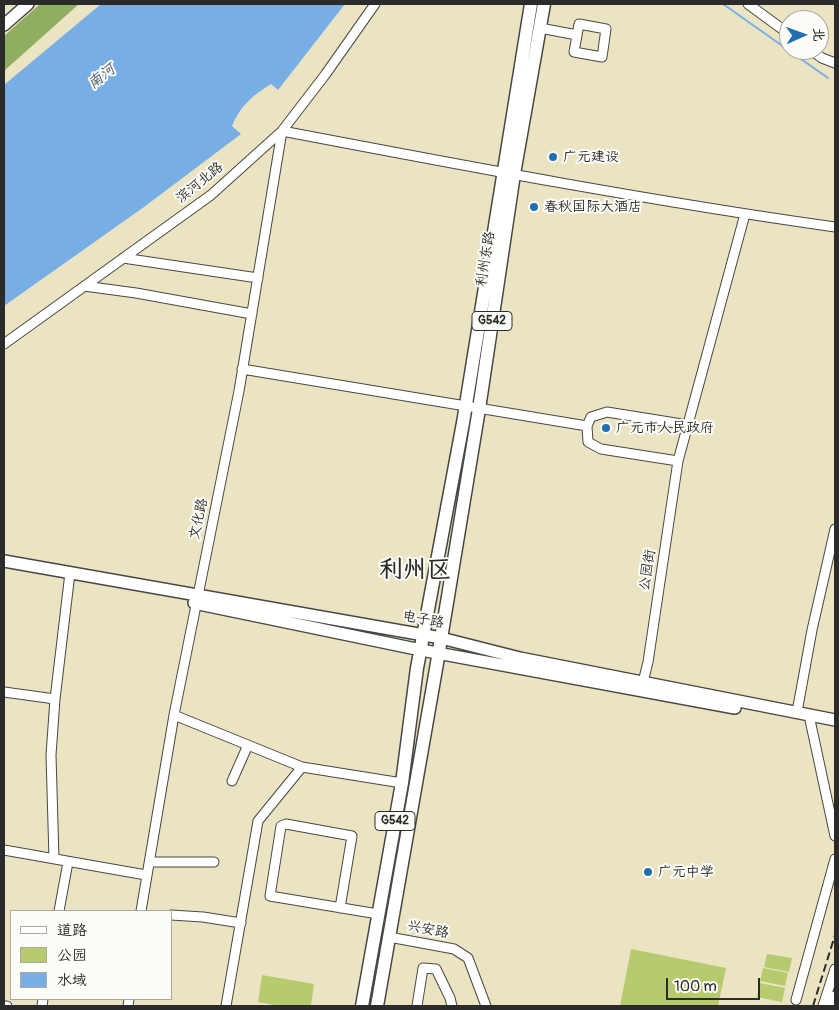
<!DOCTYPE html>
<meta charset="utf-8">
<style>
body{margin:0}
#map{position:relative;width:839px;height:1010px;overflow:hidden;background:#ebe4c3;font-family:Pangolin,"LXGW WenKai TC",sans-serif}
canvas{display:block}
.frame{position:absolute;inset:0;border:5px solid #2b2b2b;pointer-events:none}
.legend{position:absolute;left:10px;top:910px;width:162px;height:90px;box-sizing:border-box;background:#fdfcf7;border:1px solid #a9a8a5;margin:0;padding:6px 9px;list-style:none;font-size:15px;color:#2b2b2b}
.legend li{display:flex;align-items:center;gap:10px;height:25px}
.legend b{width:25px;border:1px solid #a9a8a5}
.north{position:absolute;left:779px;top:10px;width:50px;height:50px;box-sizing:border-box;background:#fdfcf7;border:1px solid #a9a8a5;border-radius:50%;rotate:88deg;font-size:14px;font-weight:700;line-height:20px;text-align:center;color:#2b2b2b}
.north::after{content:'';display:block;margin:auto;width:18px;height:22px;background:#1f6fb2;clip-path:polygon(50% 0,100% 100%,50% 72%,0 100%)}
.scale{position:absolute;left:666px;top:978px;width:94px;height:22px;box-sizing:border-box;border:2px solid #2b2b2b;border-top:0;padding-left:6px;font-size:15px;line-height:18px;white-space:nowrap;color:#2b2b2b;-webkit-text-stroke:4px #fdfcf7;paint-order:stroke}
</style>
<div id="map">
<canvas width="839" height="1010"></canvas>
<div class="frame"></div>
<ul class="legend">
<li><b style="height:6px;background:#fff"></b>道路</li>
<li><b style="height:14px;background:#b6ca6e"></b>公园</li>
<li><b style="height:14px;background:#77aee6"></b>水域</li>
</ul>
<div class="north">北</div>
<div class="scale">100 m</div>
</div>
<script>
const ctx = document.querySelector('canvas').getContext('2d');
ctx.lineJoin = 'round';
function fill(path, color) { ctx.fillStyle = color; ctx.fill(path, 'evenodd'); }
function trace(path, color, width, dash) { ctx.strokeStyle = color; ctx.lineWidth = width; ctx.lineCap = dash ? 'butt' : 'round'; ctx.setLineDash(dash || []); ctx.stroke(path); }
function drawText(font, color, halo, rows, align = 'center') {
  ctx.font = font + ' Pangolin,"LXGW WenKai TC",sans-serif'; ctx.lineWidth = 4; ctx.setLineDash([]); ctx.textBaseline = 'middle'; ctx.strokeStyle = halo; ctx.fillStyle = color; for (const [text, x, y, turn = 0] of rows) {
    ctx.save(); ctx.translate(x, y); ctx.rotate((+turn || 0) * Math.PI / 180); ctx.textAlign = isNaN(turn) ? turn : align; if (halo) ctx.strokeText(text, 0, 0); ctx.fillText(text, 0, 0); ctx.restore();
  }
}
const green = new Path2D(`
 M631,949L726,968L718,1006H620Z
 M767,954L792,958L789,972L764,967Z
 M763,968L788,973L785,986L760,981Z
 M262,975L314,984L311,1006H280L258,1002Z
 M760,983L785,988L782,1002L757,997Z`);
const forest = new Path2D(`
 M40,4H79L4,71V36Z`);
const water = new Path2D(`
 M101,4H345L278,90L271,84C253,95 240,106 232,126L241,134L144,207L4,306V85Z`);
const stream = new Path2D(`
 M723,4L828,78`);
const minor = new Path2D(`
 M748,4L789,34
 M579,24L606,29L602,57L574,52Z
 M540,28L577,35
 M811,50L822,58L835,63
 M123,258L258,278
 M84,286L136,293L252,314
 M4,344L211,195L282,131L325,75L375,4
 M242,369L587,426
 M688,425L607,412L591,417L587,426L588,442L601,449L678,461L745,214
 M643,682L648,662L678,461
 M4,692L55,699
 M797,712L812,630L835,529
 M174,715L302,767L402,783
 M810,720L835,836
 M232,781L248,745
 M4,850L146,875
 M54,859L51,755L55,699L70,573
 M150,862H214
 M340,908L352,836L286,824L281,826L270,896L378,914
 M59,911L68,862
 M141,911L174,715L239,391L282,131C466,166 650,201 835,227
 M171,915L203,917L241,923
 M389,937L454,949L468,958L486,1006
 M796,1000L835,859
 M4,1006H7
 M42,1006L43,999
 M128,1006L129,999
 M226,1006L258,821L302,767
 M417,1006L423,968L436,969L450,998L452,1006
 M823,1006L835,969
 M832,1006L835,996`);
const major = new Path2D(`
 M4,25L28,4
 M4,561L441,638L520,658L835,720
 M194,603L421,650L735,708`);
const highway = new Path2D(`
 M362,1006L402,783L417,668L463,423L531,4
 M377,1006L436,669L479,409L514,174L544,4`);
const rail = new Path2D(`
 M813,1006L835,935`);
const markers = [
 [553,157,5,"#1f6fb2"],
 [534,207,5,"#1f6fb2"],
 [606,428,5,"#1f6fb2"],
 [648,872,5,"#1f6fb2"]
];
const shields = [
 [492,321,40],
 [395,821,40]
];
const shieldNames = [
 ["G542",492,321],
 ["G542",395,821]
];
const poiNames = [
 ["广元建设",563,157],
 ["春秋国际大酒店",544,207],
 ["广元市人民政府",616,428],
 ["广元中学",658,872]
];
const streetNames = [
 ["滨河北路",200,183,-39],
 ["利州东路",486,259,-81],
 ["文化路",199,519,-78],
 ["公园街",648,570,-81],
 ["电子路",423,620,11],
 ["兴安路",428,930,11]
];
const waterNames = [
 ["南河",102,77,-38]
];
const townNames = [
 ["利州区",415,571]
];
fill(green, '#b6ca6e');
fill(forest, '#90ae61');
fill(water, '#77aee6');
trace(stream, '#77aee6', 2);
trace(minor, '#484742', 11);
trace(major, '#484742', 14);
trace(highway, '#484742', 15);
trace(minor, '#fff', 9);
trace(major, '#fff', 11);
trace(highway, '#fff', 12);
trace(rail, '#2b2b2b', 2, [8, 4]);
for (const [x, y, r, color] of markers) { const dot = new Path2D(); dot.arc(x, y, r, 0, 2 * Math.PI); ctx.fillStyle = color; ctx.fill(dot); trace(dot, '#fdfcf7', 2); }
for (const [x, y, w] of shields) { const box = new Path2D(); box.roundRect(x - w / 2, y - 9.5, w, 19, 4); ctx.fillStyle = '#fdfcf7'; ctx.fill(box); trace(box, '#2b2b2b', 1); }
drawText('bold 12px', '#2b2b2b', null, shieldNames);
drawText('14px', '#2b2b2b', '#fdfcf7', poiNames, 'left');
drawText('14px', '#2b2b2b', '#fdfcf7', streetNames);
drawText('italic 15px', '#46596c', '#fdfcf7', waterNames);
drawText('bold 24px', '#2b2b2b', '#fdfcf7', townNames);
</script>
